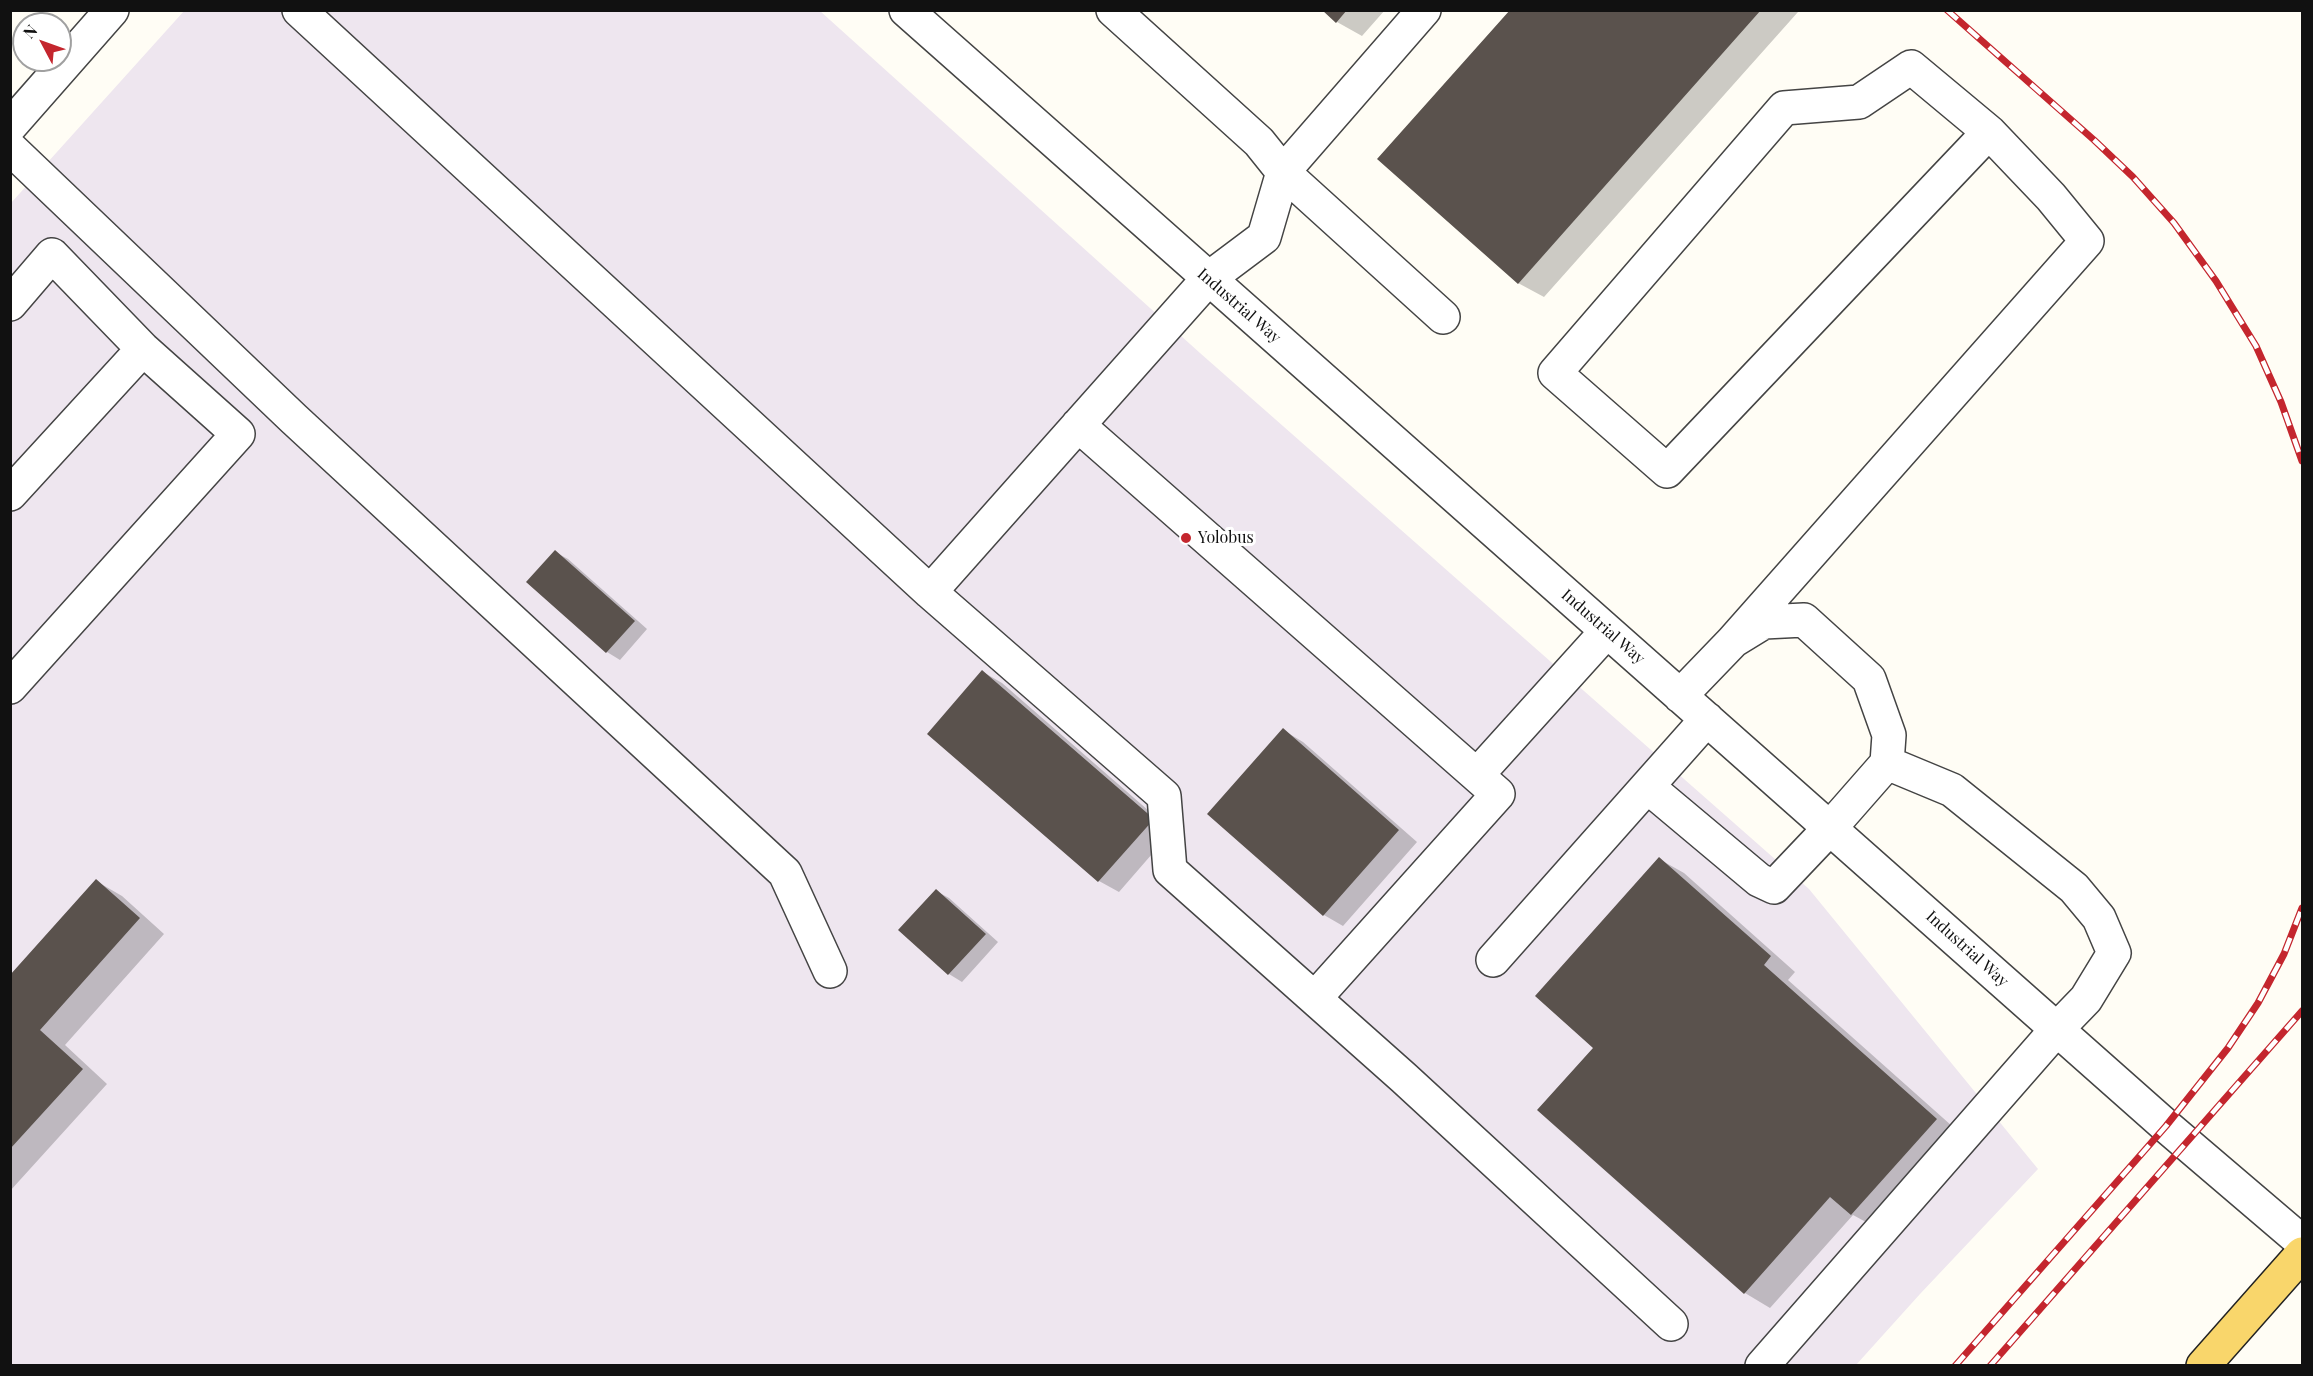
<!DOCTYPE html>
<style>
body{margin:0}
#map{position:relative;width:2313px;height:1376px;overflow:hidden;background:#fffdf5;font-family:"Playfair Display",serif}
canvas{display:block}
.frame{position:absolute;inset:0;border:12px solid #111;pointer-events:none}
.north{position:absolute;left:12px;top:12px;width:60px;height:60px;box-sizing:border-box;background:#fff;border:2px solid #a0a0a0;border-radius:50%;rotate:311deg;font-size:16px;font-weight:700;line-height:24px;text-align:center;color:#111}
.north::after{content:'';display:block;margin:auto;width:21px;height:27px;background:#c4262e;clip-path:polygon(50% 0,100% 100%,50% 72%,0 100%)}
</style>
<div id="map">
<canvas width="2313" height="1376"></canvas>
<div class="frame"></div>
<div class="north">N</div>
</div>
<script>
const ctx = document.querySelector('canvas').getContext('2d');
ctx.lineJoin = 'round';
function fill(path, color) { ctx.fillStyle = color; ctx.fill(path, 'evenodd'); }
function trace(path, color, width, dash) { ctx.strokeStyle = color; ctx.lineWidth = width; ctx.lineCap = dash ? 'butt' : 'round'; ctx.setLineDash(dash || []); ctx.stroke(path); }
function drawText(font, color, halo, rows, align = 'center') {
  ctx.font = font + ' "Playfair Display",serif'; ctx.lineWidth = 6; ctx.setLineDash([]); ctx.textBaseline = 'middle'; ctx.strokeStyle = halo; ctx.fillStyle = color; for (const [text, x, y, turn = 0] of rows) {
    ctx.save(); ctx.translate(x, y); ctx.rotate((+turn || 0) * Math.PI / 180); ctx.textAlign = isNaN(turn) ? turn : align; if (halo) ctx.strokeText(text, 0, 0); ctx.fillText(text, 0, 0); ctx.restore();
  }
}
const industrial = new Path2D(`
 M184,11H820L1200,353L1809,889L2038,1169L1920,1294L1856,1365L11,1366V203Z`);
const shadow = new Path2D(`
 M1324,10H1385L1362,36L1337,22Z
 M1512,10H1796L1798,12L1544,297L1518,283Z
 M555,552L568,559L647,629L620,660L607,652Z
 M983,672L1002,683L1172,831L1119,892L1099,881L929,733Z
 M1283,730L1303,742L1417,842L1343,926L1324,915L1210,814Z
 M1659,859L1684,873L1795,972L1788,980L1961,1134L1877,1228L1853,1215L1770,1308L1745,1293L1539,1110L1595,1047Z
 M96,881L122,896L164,934L65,1045L107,1084L10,1191V977Z
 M936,891L949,898L998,942L962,982L949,974L900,930Z`);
const building = new Path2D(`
 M1322,10H1347L1336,23Z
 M1510,10H1761L1518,284L1377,159Z
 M555,550L635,621L606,653L526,582Z
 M982,670L1154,819L1098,882L927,734Z
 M1283,728L1399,830L1323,916L1207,814Z
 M1659,857L1771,956L1764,965L1937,1119L1851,1215L1830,1197L1744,1294L1537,1110L1593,1048L1535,996Z
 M96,879L140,918L40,1030L83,1069L10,1149V975Z
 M936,889L986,934L948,975L898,930Z`);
const minor = new Path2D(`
 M299,10L930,592L1164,796L1170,870L1404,1078L1671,1324
 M906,10L2166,1126L2302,1242
 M1113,10L1259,142L1283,172L1443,317
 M10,126L112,10
 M10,148L294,419L785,873L830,971
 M10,304L52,255L143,349L238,434L10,687
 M1078,425L1498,794L1315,998
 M10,494L143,349
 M930,592L1208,279L1264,237L1283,172L1424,10
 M1733,641L2087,241L2051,197L1989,132L1911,67L1859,102L1784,108L1555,373L1667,471L1989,132
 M1477,775L1607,631
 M1648,787L1759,880L1774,887L1830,828L1887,763L1889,735L1869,679L1804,620L1764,622L1733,641L1680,696
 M1493,960L1707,719
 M1762,1366L2057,1029L2086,999L2114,953L2099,918L2074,888L1952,790L1887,763`);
const major = new Path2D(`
 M2203,1366L2302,1254`);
const rail = new Path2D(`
 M1947,10L2094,140L2133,177L2174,223L2216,281L2256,346L2281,402L2302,461
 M1955,1366L2166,1126L2228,1048L2258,1003L2284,954L2302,908
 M1990,1366L2302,1011`);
const markers = [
 [1186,538,6,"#c4262e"]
];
const streetNames = [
 ["Industrial Way",1239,306,41],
 ["Industrial Way",1603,627,41],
 ["Industrial Way",1967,949,42]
];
const poiNames = [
 ["Yolobus",1198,538]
];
fill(industrial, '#eee6ef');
fill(shadow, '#0003');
fill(building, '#5a524d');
trace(minor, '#444', 36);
trace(major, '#222', 36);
trace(minor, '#fff', 33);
trace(major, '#f9d66b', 33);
trace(rail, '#c4262e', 7);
trace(rail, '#fff', 4.5, [14]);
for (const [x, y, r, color] of markers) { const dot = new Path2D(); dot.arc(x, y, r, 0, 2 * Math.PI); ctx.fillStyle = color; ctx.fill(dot); trace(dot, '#fff', 2); }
drawText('16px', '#111', '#fff', streetNames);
drawText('16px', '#111', '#fff', poiNames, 'left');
</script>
